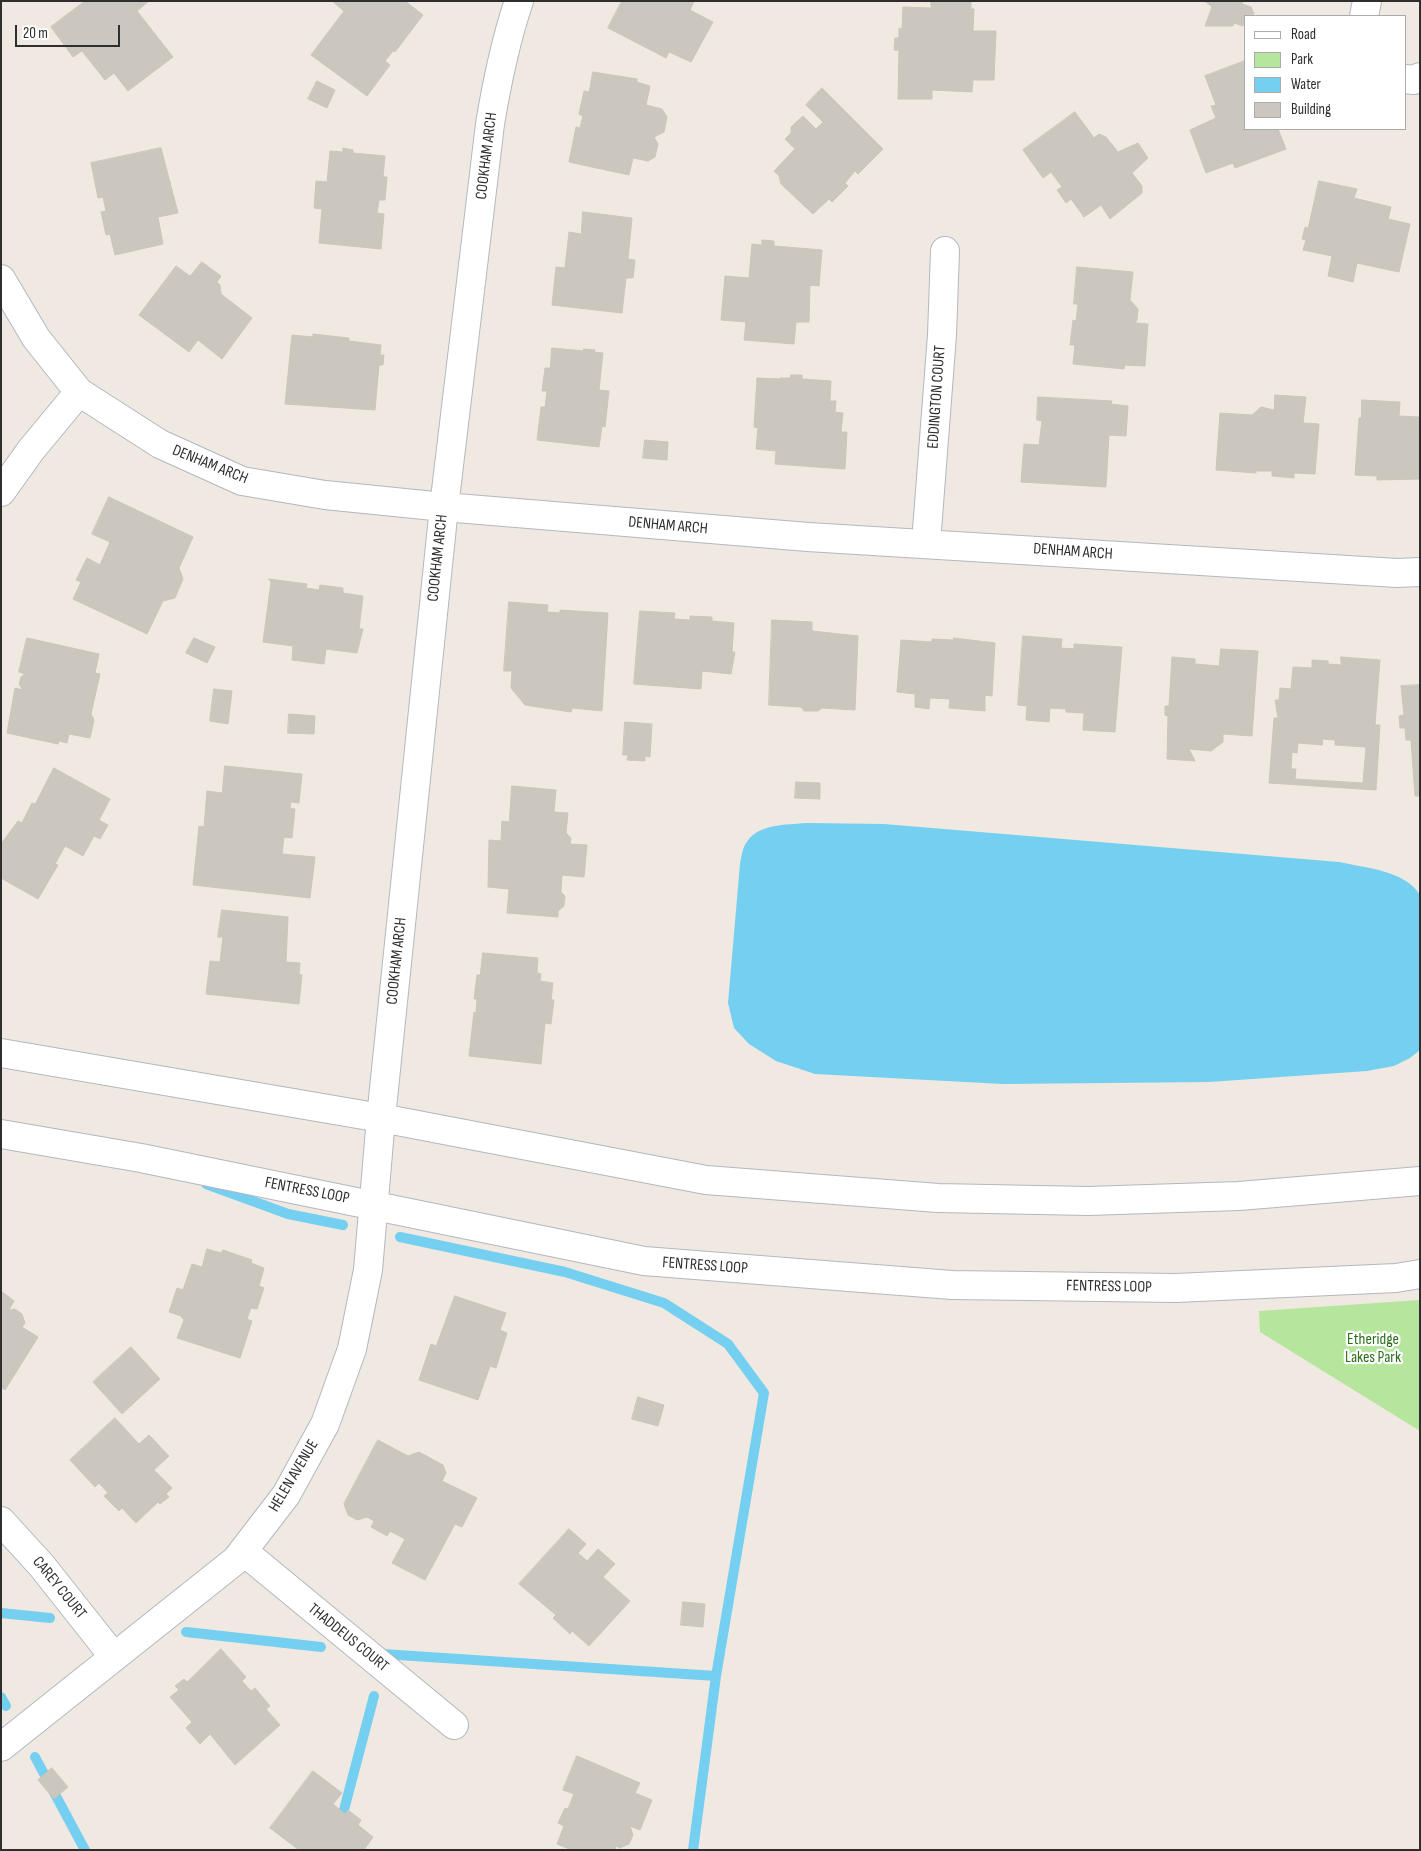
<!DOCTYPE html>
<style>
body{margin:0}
#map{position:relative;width:1421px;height:1851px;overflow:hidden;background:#efe9e1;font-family:"Sofia Sans Condensed",sans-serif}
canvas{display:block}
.frame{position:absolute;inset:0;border:2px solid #2e2e2e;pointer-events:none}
.legend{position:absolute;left:1244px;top:15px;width:162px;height:115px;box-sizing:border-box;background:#fff;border:1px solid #ababab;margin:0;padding:6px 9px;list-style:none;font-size:15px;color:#2e2e2e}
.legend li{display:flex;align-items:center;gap:10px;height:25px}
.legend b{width:25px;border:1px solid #ababab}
.scale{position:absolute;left:15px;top:25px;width:105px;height:22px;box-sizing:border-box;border:2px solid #2e2e2e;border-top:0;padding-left:6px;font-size:15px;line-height:18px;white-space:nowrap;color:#2e2e2e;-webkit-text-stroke:4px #fff;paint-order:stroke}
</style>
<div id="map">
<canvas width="1421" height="1851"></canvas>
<div class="frame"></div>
<ul class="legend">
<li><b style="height:6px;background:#fff"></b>Road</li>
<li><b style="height:14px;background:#b6e59e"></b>Park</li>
<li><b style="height:14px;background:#75cff0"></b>Water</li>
<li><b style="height:14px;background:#cbc7bf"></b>Building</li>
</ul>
<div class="scale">20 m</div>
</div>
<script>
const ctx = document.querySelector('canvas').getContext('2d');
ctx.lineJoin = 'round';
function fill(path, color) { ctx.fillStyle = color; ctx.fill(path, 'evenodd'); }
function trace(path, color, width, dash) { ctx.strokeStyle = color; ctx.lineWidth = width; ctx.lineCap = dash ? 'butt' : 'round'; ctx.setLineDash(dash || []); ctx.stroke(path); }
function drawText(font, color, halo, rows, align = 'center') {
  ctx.font = font + ' "Sofia Sans Condensed",sans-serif'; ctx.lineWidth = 4.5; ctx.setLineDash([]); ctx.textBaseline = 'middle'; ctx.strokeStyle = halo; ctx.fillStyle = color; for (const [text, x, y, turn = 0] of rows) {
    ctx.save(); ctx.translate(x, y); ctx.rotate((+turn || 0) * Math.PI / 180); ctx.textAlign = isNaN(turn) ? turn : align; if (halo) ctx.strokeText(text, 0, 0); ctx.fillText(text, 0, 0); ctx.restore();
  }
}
const green = new Path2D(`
 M1420,1300V1431L1260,1332L1259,1311Z`);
const water = new Path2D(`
 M807,823L884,824L1339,862C1365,868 1405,870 1420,895V1050L1410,1058L1394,1066L1367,1071L1209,1082L1003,1084L815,1074L776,1061L749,1044L734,1028L728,1003L740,864C741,859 742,850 745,845C756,823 787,825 807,823Z`);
const stream = new Path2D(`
 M206,1184L288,1214L343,1225
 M400,1237L565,1272L664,1303L728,1344L764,1393L716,1676L693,1850
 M1,1613L50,1618
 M186,1632L321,1647
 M383,1654L716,1676
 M1,1697L6,1706
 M35,1757L85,1850
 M340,1825L374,1696`);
const building = new Path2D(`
 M85,1H149L137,11L173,57L128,91L114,73L105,80L82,51L73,57L51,27Z
 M405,1L423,15L395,52L393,51L385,61L390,65L367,96L311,55L344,11L332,1Z
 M622,1H694L690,10L713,22L691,62L669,52L666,58L608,28Z
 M931,1L971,2V9H974L973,31H996L994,80H973L972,92L932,90V99H898L899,50H894L895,38H899V28L902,29L903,7L931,8Z
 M1205,1H1243L1242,4L1251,7L1254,14L1245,16L1243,26L1234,23L1233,26H1205L1212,7Z
 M1245,61V129H1278L1286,149L1235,168L1233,163L1206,173L1190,130L1216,118L1211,106L1216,105L1205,76Z
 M593,72L637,79V82L650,86L646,105L662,109L667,117L664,132L654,137L658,144L655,157L648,161L633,158L629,175L569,162L576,127L580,128L583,116L579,114L584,91L589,92Z
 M317,81L335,90L327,108L308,99Z
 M822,88L883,149L858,174L855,171L845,183L848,186L832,202L829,199L813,214L781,184L779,176L774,171L795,149L785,139L791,133V127L803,116L816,129L823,122L806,105Z
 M1075,112L1094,138L1099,134L1106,137L1118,152L1138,143L1148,158L1132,173L1142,186V193L1110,219L1101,205L1084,217L1071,199L1066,203L1057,190L1062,187L1051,172L1043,178L1023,150Z
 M161,148L178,213L158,217L163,244L115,255L110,234L106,235L101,212L106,211L103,197L98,198L91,163Z
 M343,148L353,150V153L385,156L383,177H387L385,200H379L377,213L384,214L381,249L319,243L322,209L314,208L316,181L327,182L330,151L343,152Z
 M1319,181L1357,189L1354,198L1391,207L1388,219L1410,224L1399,272L1357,263L1353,282L1328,276L1332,256L1303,250L1306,240L1302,239L1305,227L1308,228Z
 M583,212L632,218L628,259L635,260L633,278H626L622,313L552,305L556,267L565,268L569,232L581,234Z
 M762,240L774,241V246L822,250L819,286L810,285L809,322H796L794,344L744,340L746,322L721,320L725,276L749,278L752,244L762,245Z
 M202,262L221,276L217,282L220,285L221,294L252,318L222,359L198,340L189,352L139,315L176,266L190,276Z
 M1077,267L1133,272L1130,300L1138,309L1137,320L1135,323L1148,324L1145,366L1125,365L1124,369L1073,364L1075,345H1070L1073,320L1076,321L1078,304H1074Z
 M313,334L349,338V341L381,345L380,355H384L383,365H379L375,410L285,404L292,335L313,337Z
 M552,348L584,351L583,349L595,350L594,352L603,353L599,390L609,391L605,427L602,426L599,447L537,440L541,407H545L547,391H542L545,368H550Z
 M791,375H802V379L831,381L830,401H836L835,412L843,413L841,432H847L845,469L775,464L776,451L756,449L758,428L754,427L757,378L780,379V378H790Z
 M1275,395L1306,397L1303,423L1319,424L1315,474L1294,473V478L1272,476V471H1256V473L1216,470L1220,413L1252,415L1261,407L1274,410Z
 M1038,397L1112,401L1111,404L1128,406L1126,436L1109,435L1106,487L1021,482L1024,444L1039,445L1042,421L1037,420Z
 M1362,400L1400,402L1399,416L1419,417L1420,479L1377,480V476L1355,475L1359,418H1361Z
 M645,440L668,442L667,460L643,458Z
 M109,497L193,537L179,568L183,579L175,598L163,601L147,634L73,599L81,582L76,580L87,558L100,565L110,542L92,534Z
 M269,579L307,584L306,588L319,590L320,585L343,588V593L363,596L359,629H363L357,653L326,649L324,664L292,660L293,646L263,642L271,582Z
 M509,602L548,605L547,612L560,613V610L608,613L602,711L572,708L571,712L525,705L511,688L512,671H504Z
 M640,611L675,613L674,619L690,620V616L712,617V621L734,623L732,652H735L731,674L702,671L701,689L634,684Z
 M772,620L812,622V631L858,636L855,710L822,708L818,711H804L801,707L769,705Z
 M1023,636L1062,639L1061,648L1074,649V644L1122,647L1115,732L1083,730L1084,713L1066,712V709L1050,708L1049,722L1026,720L1027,706L1018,705Z
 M27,638L99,654L95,673L100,674L91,714L94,720L90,738L69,734L67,743L59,741L58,744L7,733L15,688L23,690L19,684L21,677L25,674L19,672Z
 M194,638L215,647L207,663L186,653Z
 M954,638L995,643L992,696L985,695V711L949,708L950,699L930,698L929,709L915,707V694L897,692L901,640L932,642V639L953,640Z
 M1221,649L1258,651L1252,736L1223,734V742L1211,751L1189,749L1195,761L1167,759L1168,716L1165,715V706H1169L1172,657L1195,659V664L1219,666Z
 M1341,657L1380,660L1375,725H1380L1376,790L1269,783L1274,718H1278L1275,700H1279L1280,688L1291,689L1293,667L1312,668V660L1328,661V664L1341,665ZM1323,739L1335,740V745L1366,747L1363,783L1295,779L1296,769H1291L1292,752L1297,753L1298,743L1322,745Z
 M1420,685V796H1415L1411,740H1406L1405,728H1400L1399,716L1404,715L1401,686Z
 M214,689L232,691L228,724L210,721Z
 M289,714L315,716L314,734L288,733Z
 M625,722L652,724L650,757L645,756V761L627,760L628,755H623Z
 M225,766L302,774L299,803L291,802L290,808L295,809L292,838L284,837L282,854L315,857L310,898L193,885L199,826L204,827L207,791L222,793Z
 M54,768L110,799L99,820L108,825L100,839L94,836L83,856L65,846L55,864L58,865L38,899L1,878V844L18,821L22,823L32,803L35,804Z
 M796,782L820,783V799L795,798Z
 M512,786L556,790L554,812L568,813L566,833L571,838L570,844L587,845L584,877L562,875L561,892L565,896L564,906L558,911V917L507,913L509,889L488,887L489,840L501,841L502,821L509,822Z
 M222,910L288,917L286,962L300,963L299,974L302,975L299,1004L206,994L210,961L220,962L223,937H218Z
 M483,953L538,958L537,973L541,974L540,981L553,983L551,1000H554L551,1024L545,1023L541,1064L469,1056L474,1012L476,1013L477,999H474L477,975H480Z
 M207,1249L221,1253L223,1250L252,1260L251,1263L264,1268L259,1286L264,1288L257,1309L251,1308L247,1319L252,1321L240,1358L177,1338L184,1320L181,1316L169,1312L177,1288L183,1290L192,1264L202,1267Z
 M1,1291L14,1301L9,1310L15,1309L22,1314L25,1323L22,1327L38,1337L5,1390L1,1387Z
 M455,1296L506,1313L500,1330L507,1333L496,1368L490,1366L478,1400L419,1380L431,1344L436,1346Z
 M131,1347L160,1379L122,1414L93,1382Z
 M638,1397L664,1405L658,1426L632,1419Z
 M115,1418L139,1444L149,1435L169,1456L154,1470L172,1488L166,1494L169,1497L160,1504L158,1502L136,1523L122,1508L119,1511L104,1496L108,1493L99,1483L95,1487L70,1460Z
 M378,1440L408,1456L419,1452L443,1465L446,1473L442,1481L477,1498L462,1527L455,1524L425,1580L392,1563L405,1539L390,1531L387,1536L371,1527L374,1521L367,1517L357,1520L348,1515L344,1504Z
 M569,1529L586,1544L578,1553L587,1561L598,1549L615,1564L603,1577L630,1601L589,1646L572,1631L570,1634L553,1618L556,1615L519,1584Z
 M683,1602L705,1604L703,1627L681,1625Z
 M221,1649L246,1677L242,1681L251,1691L255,1688L270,1706L266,1709L280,1725L235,1765L210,1734L200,1744L186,1728L192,1722L170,1697L179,1690L175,1686L184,1679L187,1682Z
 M577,1756L640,1783L635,1793L652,1800L640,1830L630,1826L633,1835L629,1844L620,1848L616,1846L615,1850H572L557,1844L564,1826L558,1823L565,1808L568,1809L574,1794L563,1790Z
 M52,1768L68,1787L54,1799L38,1780Z
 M313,1771L342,1793L333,1804L345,1814L348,1810L361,1820L358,1825L373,1837L364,1850H299L270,1828Z`);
const minor = new Path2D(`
 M1364,16L1367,1
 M1405,79L1414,80L1420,77
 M1,279L36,338L79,392L160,444L242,481L325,495L444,507L808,537L1397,573L1420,572
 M1,492L31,450L79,392
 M926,543L942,335L945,251
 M1,1053L381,1118L706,1180L938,1198L1088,1201L1239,1196L1420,1181
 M1,1134L141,1158L644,1261L952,1285L1176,1288L1396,1278L1420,1274
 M1,1521L42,1566L114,1657
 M243,1551L454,1725
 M1,1747L236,1560L286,1495L325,1424L352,1349L368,1270L381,1118L444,507L490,124C497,82 505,42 519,1`);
const streetNames = [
 ["COOKHAM ARCH",487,156,-83],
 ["EDDINGTON COURT",937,397,-86],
 ["DENHAM ARCH",210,465,22],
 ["DENHAM ARCH",668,526,5],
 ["DENHAM ARCH",1073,552,4],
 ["COOKHAM ARCH",438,558,-84],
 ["COOKHAM ARCH",397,961,-84],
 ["FENTRESS LOOP",307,1191,11],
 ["FENTRESS LOOP",705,1266,4],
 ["FENTRESS LOOP",1109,1287,1],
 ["HELEN AVENUE",294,1476,-59],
 ["CAREY COURT",59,1588,51],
 ["THADDEUS COURT",348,1638,39]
];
const parkNames = [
 ["Etheridge",1373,1340],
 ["Lakes Park",1373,1358]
];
fill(green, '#b6e59e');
fill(water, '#75cff0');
trace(stream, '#75cff0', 10);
fill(building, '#cbc7bf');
trace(building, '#cbc5ba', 1);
trace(minor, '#b4b7c1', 30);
trace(minor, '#fff', 28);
drawText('16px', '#2e2e2e', '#fff', streetNames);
drawText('16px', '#2c6e1b', '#fff', parkNames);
</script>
